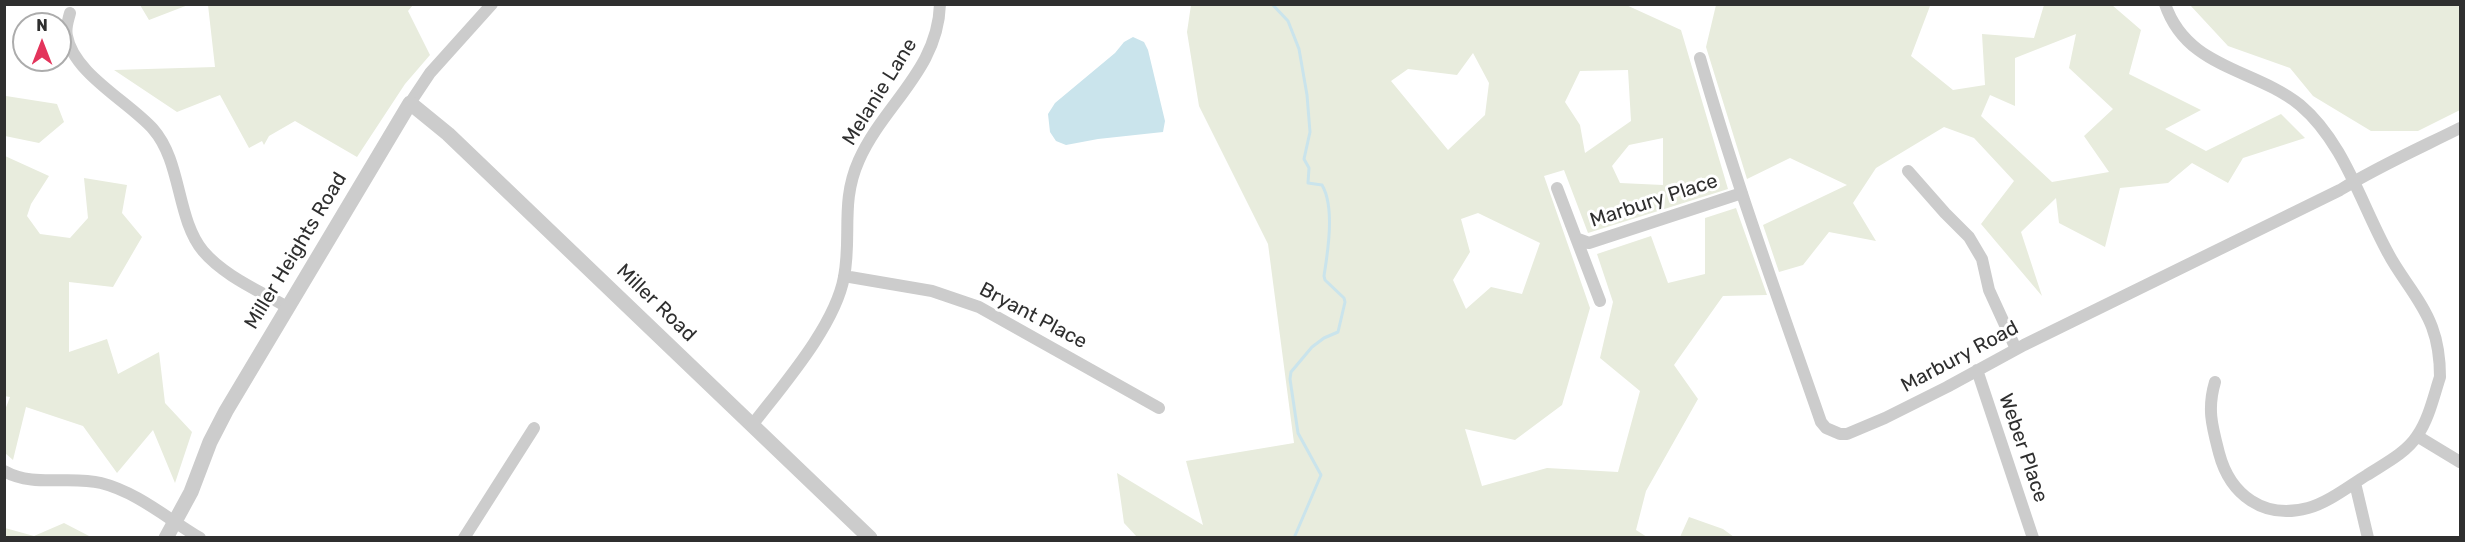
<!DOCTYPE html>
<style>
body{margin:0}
#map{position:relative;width:2465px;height:542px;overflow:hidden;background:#fff;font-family:Rubik,sans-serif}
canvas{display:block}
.frame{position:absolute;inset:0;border:6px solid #2f2f2f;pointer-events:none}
.north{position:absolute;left:12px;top:12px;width:60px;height:60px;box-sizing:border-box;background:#fff;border:2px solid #acacac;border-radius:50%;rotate:0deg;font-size:16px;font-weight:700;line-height:24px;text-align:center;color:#2f2f2f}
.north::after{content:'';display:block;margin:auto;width:21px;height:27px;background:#e3345b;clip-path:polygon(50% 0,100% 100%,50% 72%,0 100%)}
</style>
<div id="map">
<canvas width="2465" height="542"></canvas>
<div class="frame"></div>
<div class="north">N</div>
</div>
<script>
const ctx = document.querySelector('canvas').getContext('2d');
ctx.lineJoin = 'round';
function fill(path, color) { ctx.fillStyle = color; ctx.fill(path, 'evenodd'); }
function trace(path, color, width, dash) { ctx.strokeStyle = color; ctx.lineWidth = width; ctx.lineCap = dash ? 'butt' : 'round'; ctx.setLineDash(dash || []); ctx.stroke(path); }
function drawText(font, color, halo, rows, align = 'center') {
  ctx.font = font + ' Rubik,sans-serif'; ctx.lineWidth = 6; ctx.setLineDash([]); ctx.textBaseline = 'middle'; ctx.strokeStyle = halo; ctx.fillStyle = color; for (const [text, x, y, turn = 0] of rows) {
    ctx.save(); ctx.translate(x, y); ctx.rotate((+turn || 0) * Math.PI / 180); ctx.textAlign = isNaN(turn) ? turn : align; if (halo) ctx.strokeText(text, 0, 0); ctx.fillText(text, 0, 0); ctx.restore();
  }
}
const green = new Path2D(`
 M1624,4L1681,30L1728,189L1588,233L1564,170L1544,176L1590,308L1562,405L1515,440L1465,429L1482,486L1547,468L1618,472L1640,391L1600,358L1613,302L1597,254L1651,236L1668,283L1705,274V218L1736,208L1767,295L1723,296L1674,365L1698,399L1646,491L1636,530L1647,537H1137L1124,523L1117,473L1203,525L1186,461L1294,443L1268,244L1199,106L1187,32L1191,5ZM1473,53L1489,83L1485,115L1448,150L1391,81L1408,69L1457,75ZM1628,70L1631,121L1585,153L1580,125L1565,102L1580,71ZM1663,138V185L1620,183L1612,166L1629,145ZM1478,213L1540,243L1522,294L1491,287L1466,309L1453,280L1470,252L1461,219Z
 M140,5H188L149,20Z
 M208,5H413L408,11L430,55L405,84L357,157L295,121L269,136L264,145L262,141L249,148L220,95L177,112L114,70L215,67Z
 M1716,5H1927L1930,6L1911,56L1953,90L1985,85L1982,34L2034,38L2044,5H2112L2141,30L2129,74L2201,110L2165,129L2206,151L2281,114L2305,138L2243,158L2228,183L2192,163L2168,183L2120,188L2105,247L2059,223L2056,198L2021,232L2042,296L1981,224L2014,181L1974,138L1944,127L1876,168L1853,203L1876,241L1829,232L1803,265L1779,272L1763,225L1847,185L1790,158L1747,179L1706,47ZM2076,34L2069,68L2113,109L2084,136L2109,172L2052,182L1981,116L1990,95L2015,106V58Z
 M2190,5H2458L2460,6V110L2418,131H2371L2313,96L2290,68L2228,46Z
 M4,91L6,96L57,104L64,122L39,143L5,136Z
 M5,156L49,176L31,204L27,216L40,234L70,238L88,218L84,178L127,185L122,213L142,237L113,287L69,282V352L107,339L118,374L159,352L165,403L192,432L175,483L153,430L117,473L83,426L26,407L13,460L5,453V410L10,397L4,396Z
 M1689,517L1723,529L1734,537H1680Z
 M64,523L91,537H5V528L34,536Z`);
const water = new Path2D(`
 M1133,37L1144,42L1148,50L1165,121L1163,132L1098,139L1066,145L1056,141L1050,132L1048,114L1055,103L1115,53L1124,42Z`);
const stream = new Path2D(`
 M1272,4L1288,21L1299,49L1307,95L1310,132L1304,159L1309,168L1308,183L1322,185C1335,207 1328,251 1324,276L1325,280L1344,298L1345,302L1338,332L1324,338L1312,347L1291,372L1290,379L1298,433L1321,475L1294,538`);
const minor = new Path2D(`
 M2165,4C2187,69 2254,68 2300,105C2344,142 2361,204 2388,253C2401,278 2422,300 2432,327C2438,343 2440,360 2440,377C2434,395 2429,419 2417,436C2406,453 2384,464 2367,475C2349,486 2329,502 2308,508C2264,520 2230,495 2219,453C2212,426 2207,409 2215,382
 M70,13C68,21 65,28 67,36C73,73 129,102 153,129C182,162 176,218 203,251C224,276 260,291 287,307
 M1700,58C1735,181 1779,301 1821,422L1826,428L1840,434H1847L1885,418L1947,387L2024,345L2340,190C2379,166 2420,148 2460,128
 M410,103L430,73L492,4
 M1908,171L1945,213L1969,237L1982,259L1989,290L2016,349
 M1557,188L1600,301
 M1578,239L1589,243L1742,193
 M844,276L932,291L979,307L1159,408
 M1977,370L2033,538
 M753,424C783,385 835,326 844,277C852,236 840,202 859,160C884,104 938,70 940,4
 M2417,436L2460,462
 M4,471C34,488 69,475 101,483C137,492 168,519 200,538
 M2355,483L2368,538
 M464,538L534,428`);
const tertiary = new Path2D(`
 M166,538L191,492L210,442L226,411L410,103L448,134L870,538`);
const streetNames = [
 ["Melanie Lane",880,92,-58],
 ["Marbury Place",1654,201,-18],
 ["Miller Heights Road",296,251,-59],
 ["Miller Road",656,303,44],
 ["Bryant Place",1033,316,28],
 ["Marbury Road",1960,357,-28],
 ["Weber Place",2023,448,71]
];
fill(green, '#e8ecdd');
fill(water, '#cae4ec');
trace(stream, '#cae4ec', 3);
trace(minor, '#ccc', 12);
trace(tertiary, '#ccc', 15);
drawText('20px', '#2f2f2f', '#fff', streetNames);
</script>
